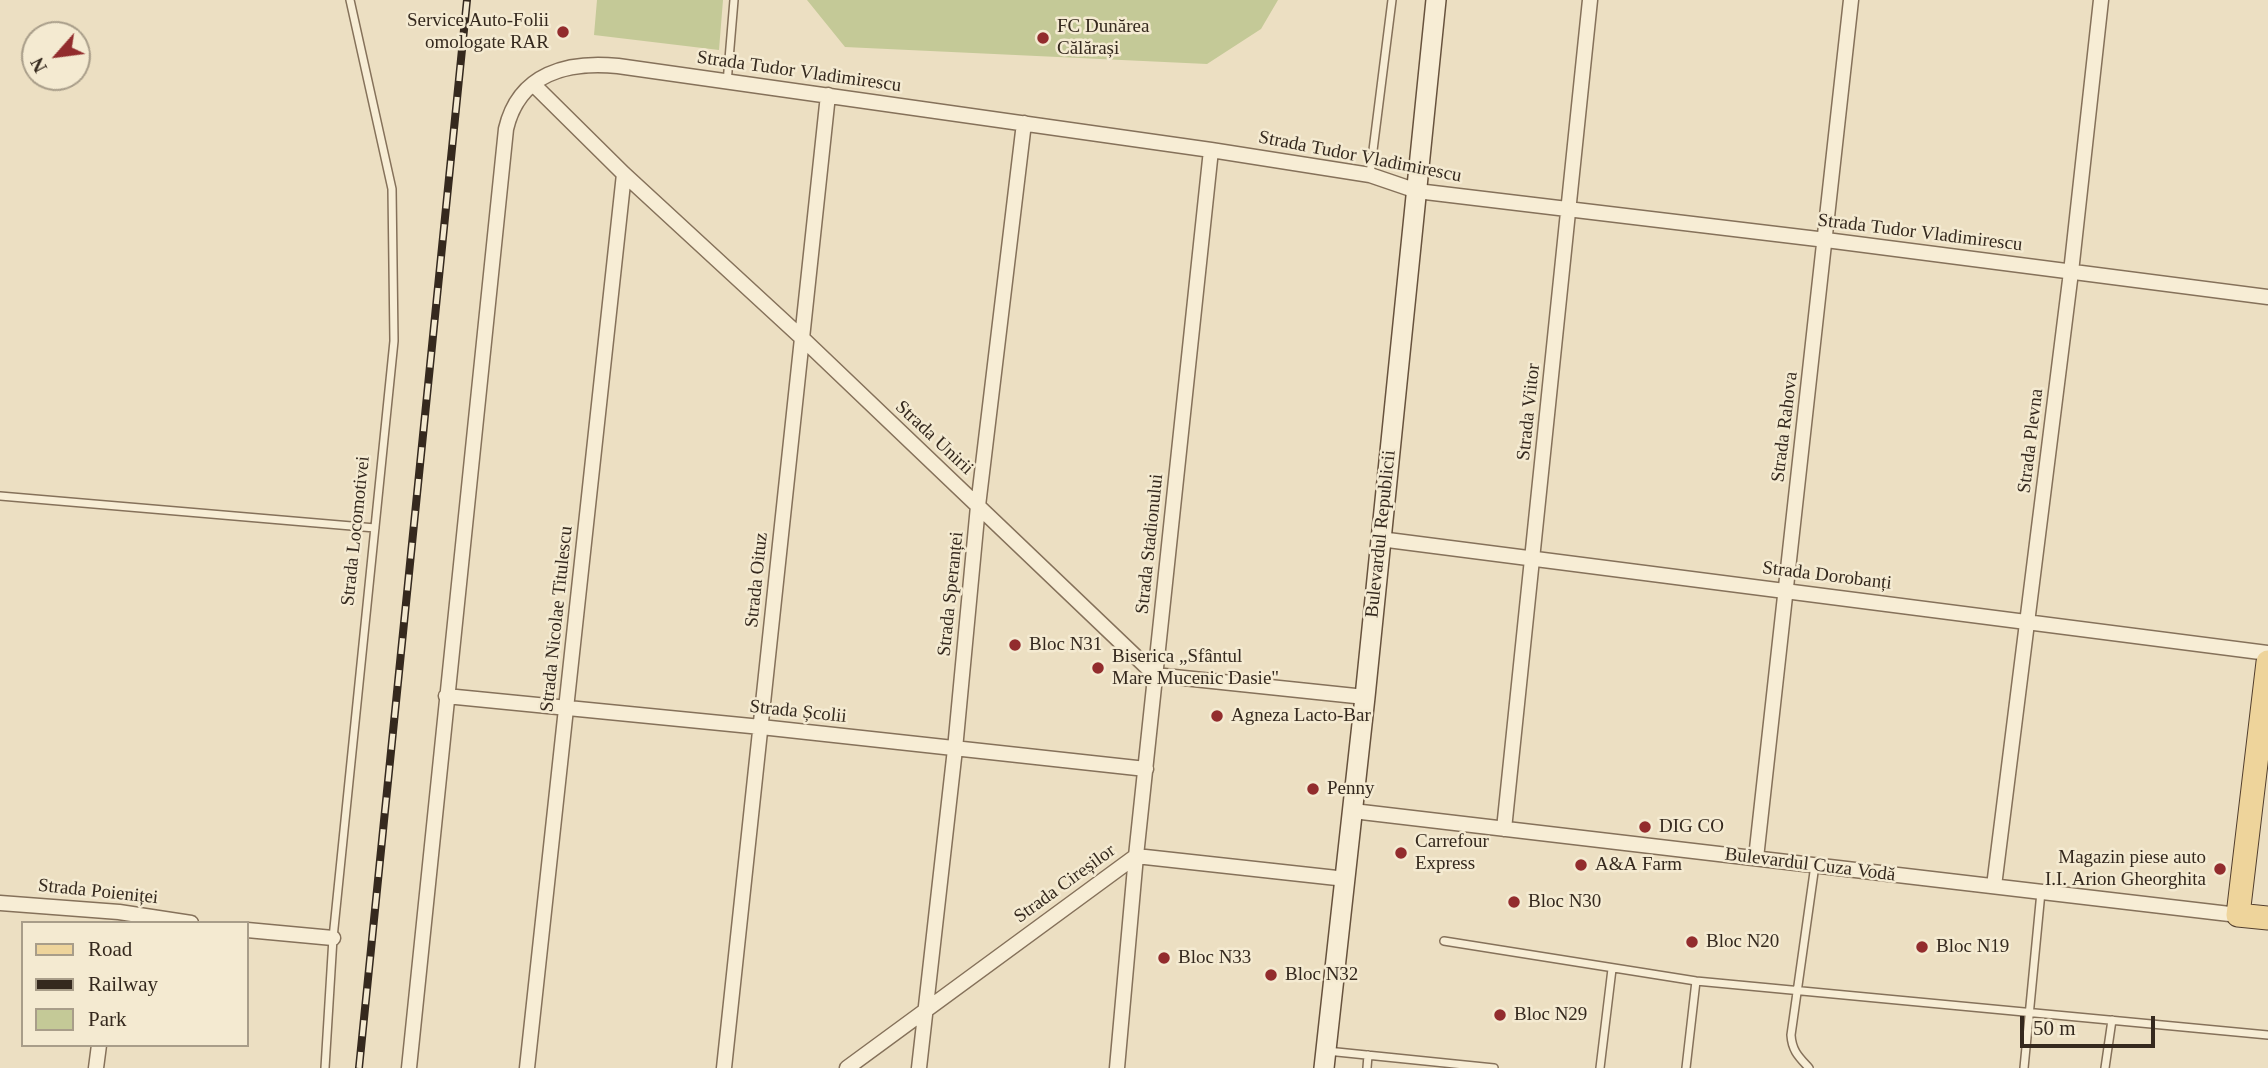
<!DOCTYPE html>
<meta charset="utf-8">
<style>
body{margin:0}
#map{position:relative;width:2268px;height:1068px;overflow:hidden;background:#ecdfc2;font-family:"Times New Roman",serif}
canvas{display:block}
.legend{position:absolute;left:21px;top:921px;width:228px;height:126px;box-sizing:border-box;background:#f4ead1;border:2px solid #a89d89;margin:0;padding:9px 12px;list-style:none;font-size:21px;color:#35291e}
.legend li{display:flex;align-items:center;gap:14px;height:35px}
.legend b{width:35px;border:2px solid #a89d89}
.north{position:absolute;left:21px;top:21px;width:70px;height:70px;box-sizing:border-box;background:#f4ead1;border:2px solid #a89d89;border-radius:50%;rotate:242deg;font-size:19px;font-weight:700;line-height:28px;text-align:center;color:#35291e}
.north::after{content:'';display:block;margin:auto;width:24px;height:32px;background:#922c2d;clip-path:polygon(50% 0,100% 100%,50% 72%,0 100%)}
.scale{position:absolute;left:2020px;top:1016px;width:135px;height:32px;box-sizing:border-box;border:4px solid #35291e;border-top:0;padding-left:9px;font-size:21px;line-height:24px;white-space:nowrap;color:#35291e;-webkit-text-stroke:5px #f4ead1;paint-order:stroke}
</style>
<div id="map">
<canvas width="2268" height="1068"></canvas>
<ul class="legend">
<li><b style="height:9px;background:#eed49b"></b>Road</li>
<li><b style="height:9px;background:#35291e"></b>Railway</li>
<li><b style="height:19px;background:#c4c997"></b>Park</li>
</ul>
<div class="north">N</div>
<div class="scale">50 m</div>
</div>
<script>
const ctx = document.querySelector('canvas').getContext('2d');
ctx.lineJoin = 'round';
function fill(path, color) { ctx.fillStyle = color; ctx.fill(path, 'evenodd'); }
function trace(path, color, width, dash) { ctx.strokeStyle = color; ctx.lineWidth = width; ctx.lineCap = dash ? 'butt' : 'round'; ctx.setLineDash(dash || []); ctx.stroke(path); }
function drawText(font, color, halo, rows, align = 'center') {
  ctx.font = font + ' "Times New Roman",serif'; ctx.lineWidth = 5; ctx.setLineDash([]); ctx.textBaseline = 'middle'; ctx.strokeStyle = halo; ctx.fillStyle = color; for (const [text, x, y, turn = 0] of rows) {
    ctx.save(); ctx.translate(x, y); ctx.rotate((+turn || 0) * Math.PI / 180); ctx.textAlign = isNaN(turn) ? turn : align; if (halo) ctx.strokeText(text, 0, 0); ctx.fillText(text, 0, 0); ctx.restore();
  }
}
const green = new Path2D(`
 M597,0H723L719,50L594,35Z
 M807,0H1278L1261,29L1207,64L845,47Z`);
const service = new Path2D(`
 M727,83L734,0
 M1370,174L1392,0
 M0,496L375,528
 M1444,941L1696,981L2268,1035
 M1327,1051L1494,1068
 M325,1068L333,938L394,341L392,189L350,0
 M1367,1068L1368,1055
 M1600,1068L1612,969
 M1686,1068L1696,981
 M1809,1068C1799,1057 1792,1051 1791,1035L1815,865
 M2024,1068L2041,892
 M2105,1068L2112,1020`);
const minor = new Path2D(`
 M533,84L624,174L802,338L1155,675L1365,697
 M1380,539L2268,653
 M446,696L761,727L1146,769
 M1353,811L2238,915
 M1504,829L1590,0
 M1756,858L1851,0
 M1994,886L2071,272L2101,0
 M0,903L119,912L191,923
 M247,930L333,938
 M96,1068L99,1045
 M409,1068L506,129C519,73 568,61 618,66L1211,150L1370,175L1417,191L1826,240L2268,297
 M527,1068L624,174
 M724,1068L828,95
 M847,1068L1136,856L1346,879
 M919,1068L955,749L978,506L1024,123
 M1117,1068L1136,856L1211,150`);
const secondary = new Path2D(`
 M1324,1068L1365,697L1436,0`);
const primary = new Path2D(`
 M2268,662L2238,915L2268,918`);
const rail = new Path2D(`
 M359,1068L467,0`);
const markers = [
 [563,32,7,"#922c2d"],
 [1043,38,7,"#922c2d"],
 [1015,645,7,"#922c2d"],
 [1098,668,7,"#922c2d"],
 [1217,716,7,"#922c2d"],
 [1313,789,7,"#922c2d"],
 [1645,827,7,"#922c2d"],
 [1401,853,7,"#922c2d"],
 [1581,865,7,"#922c2d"],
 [2220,869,7,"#922c2d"],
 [1514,902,7,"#922c2d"],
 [1692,942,7,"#922c2d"],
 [1922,947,7,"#922c2d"],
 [1164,958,7,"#922c2d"],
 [1271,975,7,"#922c2d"],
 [1500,1015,7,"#922c2d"]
];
const poiNames = [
 ["Service Auto-Folii",549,21,"right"],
 ["omologate RAR",549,43,"right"],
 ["FC Dunărea",1057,27],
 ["Călărași",1057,49],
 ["Bloc N31",1029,645],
 ["Biserica „Sfântul",1112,657],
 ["Mare Mucenic Dasie\"",1112,679],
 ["Agneza Lacto-Bar",1231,716],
 ["Penny",1327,789],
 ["DIG CO",1659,827],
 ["Carrefour",1415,842],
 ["Express",1415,864],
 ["Magazin piese auto",2206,858,"right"],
 ["I.I. Arion Gheorghita",2206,880,"right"],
 ["A&A Farm",1595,865],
 ["Bloc N30",1528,902],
 ["Bloc N20",1706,942],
 ["Bloc N19",1936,947],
 ["Bloc N33",1178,958],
 ["Bloc N32",1285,975],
 ["Bloc N29",1514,1015]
];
const streetNames = [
 ["Strada Tudor Vladimirescu",799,72,8],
 ["Strada Tudor Vladimirescu",1360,157,11],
 ["Strada Tudor Vladimirescu",1920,233,7],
 ["Strada Viitor",1529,412,-84],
 ["Strada Rahova",1785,427,-83],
 ["Strada Unirii",934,438,43],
 ["Strada Plevna",2031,441,-83],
 ["Strada Locomotivei",356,531,-84],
 ["Bulevardul Republicii",1381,534,-84],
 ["Strada Stadionului",1150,544,-84],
 ["Strada Dorobanți",1827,576,7],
 ["Strada Oituz",757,580,-84],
 ["Strada Speranței",951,594,-84],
 ["Strada Nicolae Titulescu",557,619,-84],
 ["Strada Școlii",798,712,6],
 ["Bulevardul Cuza Vodă",1810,865,7],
 ["Strada Cireșilor",1065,884,-36],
 ["Strada Poieniței",98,892,6]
];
fill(green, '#c4c997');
trace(service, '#85715a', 10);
trace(minor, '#85715a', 17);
trace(secondary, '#67523d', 22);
trace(primary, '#533f2e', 25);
trace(service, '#f7edd5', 7);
trace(minor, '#f7edd5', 14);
trace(secondary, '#f7edd5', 19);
trace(primary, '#eed49b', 23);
trace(rail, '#35291e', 8);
trace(rail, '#f4ead1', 5, [16]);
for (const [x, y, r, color] of markers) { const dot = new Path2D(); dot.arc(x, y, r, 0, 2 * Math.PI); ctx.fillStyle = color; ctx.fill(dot); trace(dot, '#f4ead1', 2.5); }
drawText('19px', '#35291e', '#f4ead1', poiNames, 'left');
drawText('19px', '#35291e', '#f4ead1', streetNames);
</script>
